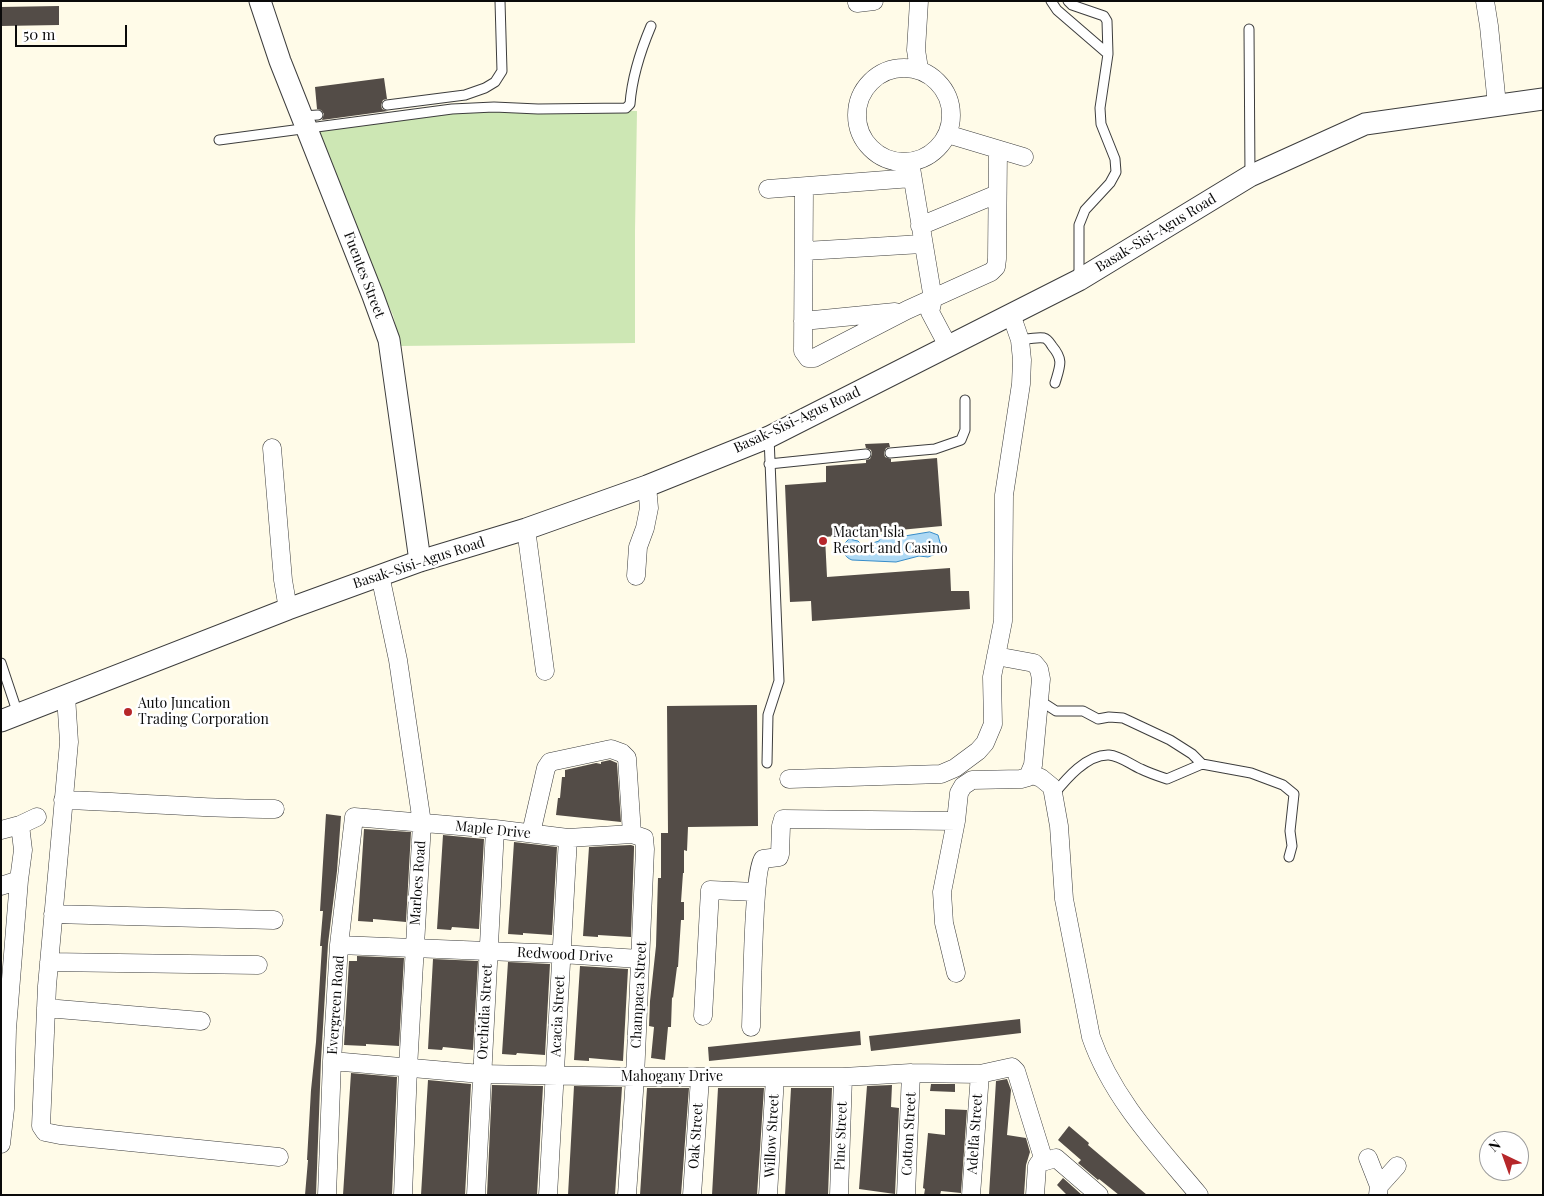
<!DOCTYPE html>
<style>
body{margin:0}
#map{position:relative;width:1544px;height:1196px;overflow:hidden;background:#fffbe8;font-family:"Playfair Display",serif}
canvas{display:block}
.frame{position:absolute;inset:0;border:2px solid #0a0a0a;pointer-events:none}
.north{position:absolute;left:1479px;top:1131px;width:50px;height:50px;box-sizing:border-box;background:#fff;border:1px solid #9d9d9d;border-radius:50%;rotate:318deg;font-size:14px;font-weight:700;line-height:20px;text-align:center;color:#0a0a0a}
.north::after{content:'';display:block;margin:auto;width:18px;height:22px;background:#b6272a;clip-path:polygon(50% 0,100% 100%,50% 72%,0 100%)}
.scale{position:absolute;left:15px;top:25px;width:112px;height:22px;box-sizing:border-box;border:2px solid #0a0a0a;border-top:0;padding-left:6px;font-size:15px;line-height:18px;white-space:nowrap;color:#0a0a0a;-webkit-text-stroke:4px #fff;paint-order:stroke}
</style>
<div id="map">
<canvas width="1544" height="1196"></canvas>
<div class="frame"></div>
<div class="north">N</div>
<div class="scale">50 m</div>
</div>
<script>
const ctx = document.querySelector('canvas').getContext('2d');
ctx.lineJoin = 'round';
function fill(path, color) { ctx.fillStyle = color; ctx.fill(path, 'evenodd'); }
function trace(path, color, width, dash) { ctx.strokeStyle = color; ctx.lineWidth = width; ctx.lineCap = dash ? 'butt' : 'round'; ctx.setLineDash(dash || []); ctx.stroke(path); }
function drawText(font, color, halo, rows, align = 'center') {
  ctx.font = font + ' "Playfair Display",serif'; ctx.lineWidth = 5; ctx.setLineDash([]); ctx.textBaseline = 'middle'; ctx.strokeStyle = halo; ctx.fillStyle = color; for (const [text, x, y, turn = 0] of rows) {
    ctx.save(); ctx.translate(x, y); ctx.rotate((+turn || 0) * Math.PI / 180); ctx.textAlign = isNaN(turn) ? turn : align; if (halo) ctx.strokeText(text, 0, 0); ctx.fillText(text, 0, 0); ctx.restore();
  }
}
const green = new Path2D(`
 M502,108L637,111L635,231V343L401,346L393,315L367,260L312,129L436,114Z`);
const water = new Path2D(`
 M930,532L938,535L941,546L938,553L928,557L919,556L896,562L852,560C846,558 842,552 842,546L849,539L858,541L863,546L879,541L883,533H899L903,536Z`);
const building = new Path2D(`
 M59,6V25L1,26V7Z
 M384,78L387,99L383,100L381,105L382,109L388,111L322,120L324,114L321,110L317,109L315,87Z
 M889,443L890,447L886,448L884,453L885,457L891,459V462L937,458L942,526L825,537L827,577L950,568L951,591H969L970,609L812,621L811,601L790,602L785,485L826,482V466L866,463V460L870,459L872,454L871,450L866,448L865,444Z
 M757,705L758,826L688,827L687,851L684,850V873H683L681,902H684V920H681L678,967H677L673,998L672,997L671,1027H668L665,1060L651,1058L654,1027L649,1026L650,1001L656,946L658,878H661V833H668L667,706Z
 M610,760L617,763L621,822L556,815L558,798H560L562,777H565V770L596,763L601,764V762Z
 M326,814L341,816L337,871L328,944L321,1060L316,1195H305L308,1160H307L311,1090L316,1042L322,946H320L323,911H320Z
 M364,829L411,832L406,922L373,919V922L358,921Z
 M443,835L484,839L479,929L452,927L451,930L437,929Z
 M514,842L557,847L552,935L523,933V935L508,934Z
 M631,845L634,846V849L631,937L598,935V937L583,936L589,847Z
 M357,956L404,958L399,1046L366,1044V1046L344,1045L349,961H357Z
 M433,959L478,961L473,1050L443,1047L442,1050L428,1049Z
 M508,962L550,964L545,1055L517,1053L516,1055L502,1054Z
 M580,966L628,969L623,1061L589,1058V1061L574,1060Z
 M1020,1019L1021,1033L871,1051L869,1036Z
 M860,1031L861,1045L709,1061L708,1047Z
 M351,1073L397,1077L392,1195H343Z
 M1007,1079L1011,1090L1007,1135L1026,1138L1030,1152L1026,1165L1024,1195H989L996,1081Z
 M428,1080L471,1084L465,1195H421Z
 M931,1084H955V1092L930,1091Z
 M492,1085L543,1086L537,1195H487Z
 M892,1085L891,1107L899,1108L895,1194L859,1189L867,1086Z
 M574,1086L622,1087L615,1195H568Z
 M647,1088H689L681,1195H640Z
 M718,1088H764L757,1195H712Z
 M791,1088H832L828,1195H785Z
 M945,1109L967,1110L961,1193L941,1191L940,1195H924L925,1189L923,1188L928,1133L945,1135Z
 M1069,1126L1089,1143L1088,1145L1147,1195H1119L1099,1179L1098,1180L1078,1163L1081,1160L1058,1140Z
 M1063,1178L1082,1195H1067L1057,1185Z`);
const service = new Path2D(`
 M1051,1L1057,10L1108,54
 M1068,1L1072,5L1104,16L1107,21L1108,54L1100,108L1101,124L1115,159L1116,172L1110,183L1085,210L1079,225V279
 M1249,29L1250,176
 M387,105L465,95L485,88L495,82L502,71L500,1
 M302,116L318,115
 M219,140L452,109L494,107L538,109L626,108L630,104C632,77 640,52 651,26
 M1020,340C1027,339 1037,337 1044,338C1048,339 1050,343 1052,346C1064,360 1060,366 1055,383
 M890,453L935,449L961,440L965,430V400
 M769,464L866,454
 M1,663L18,714
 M1039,700L1056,711H1083L1098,719L1109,717L1123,718L1170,740L1192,754L1202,764
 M767,763L768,715L779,681L769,437
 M1054,794C1066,779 1087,754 1109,755C1121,756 1131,765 1141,769C1149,773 1158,776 1167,779L1202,764L1251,773L1283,785L1294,794L1290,831L1292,846L1289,857`);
const minor = new Path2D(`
 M1485,1L1489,26L1497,105
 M857,3L874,1
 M857 115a47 47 0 1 1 94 0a47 47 0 1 1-94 0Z
 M919,69L916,50L919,1
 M947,134L1024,157
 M910,162L933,299L930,312L948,346
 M804,187L803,351L808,358H814L907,310L991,272L996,267L997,259L998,150
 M768,189L912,178
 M920,226L997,194
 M805,251L922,244
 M803,321L895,312
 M272,448L283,580L288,609
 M526,529L545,671
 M380,575L398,660L422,823L408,1068L403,1195
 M636,576L638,547L645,528L649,508L647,486
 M66,696L69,742L47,986L41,1126L45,1132L60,1135L279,1157
 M1030,774L1041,778L1052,787L1059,826L1064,899L1091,1037C1112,1098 1158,1146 1199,1195
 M789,779L941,774L955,768L978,751L985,743L993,724L992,677L1003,621L1004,495L1021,384L1022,360L1020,340L1011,314
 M63,800C134,802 204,809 275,809
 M1,830L20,825L37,817
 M531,833L546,768L550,762L611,749L622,753L627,758L632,834
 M1,886L19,880
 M53,914L274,920
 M339,945L561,954L640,959
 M49,962L258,965
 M956,973L944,923L942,892L956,821L959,793L963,786L972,780L1021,779L1028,777L1033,765L1041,679L1039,669L1034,663L996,656
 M46,1008L201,1021
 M703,1016L710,890L756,892
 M751,1027C752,1003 753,870 763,859L779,857L780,854L781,826L783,819L956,821
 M332,1061L481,1074L635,1077H843L911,1073L980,1074L1012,1067L1016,1071L1044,1161
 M1,1144L5,1109L7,1029L19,880L23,850L20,825
 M1368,1158L1379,1186
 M327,1195L332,1061L339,945L354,817L495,829L568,838L632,834L644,838L645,849L635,1077L627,1195
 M476,1195L495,829
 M548,1195L568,838
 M692,1195L700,1078
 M768,1195L775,1077
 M839,1195L843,1077
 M906,1195L911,1073
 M971,1195L980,1074
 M1035,1195L1037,1166L1039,1163L1056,1158L1099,1195
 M1378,1195L1379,1186L1397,1166`);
const tertiary = new Path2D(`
 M260,1L280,61L373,296L389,340L420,561
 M1,721L288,609L420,561L526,529L647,486L769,437L1079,280L1250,176L1365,124L1543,99`);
const markers = [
 [823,541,5,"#b6272a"],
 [128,712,5,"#b6272a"]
];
const streetNames = [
 ["Basak-Sisi-Agus Road",1156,233,-31],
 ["Fuentes Street",364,275,69],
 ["Basak-Sisi-Agus Road",797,420,-25],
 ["Basak-Sisi-Agus Road",419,563,-18],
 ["Maple Drive",493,830,6],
 ["Marloes Road",418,883,-86],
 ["Redwood Drive",565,955,3],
 ["Champaca Street",639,995,-87],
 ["Evergreen Road",336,1005,-86],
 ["Orchidia Street",485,1012,-87],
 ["Acacia Street",558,1016,-87],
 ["Mahogany Drive",672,1077],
 ["Cotton Street",909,1134,-87],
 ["Adelfa Street",975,1134,-86],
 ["Oak Street",696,1136,-86],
 ["Willow Street",772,1136,-87],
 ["Pine Street",841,1136,-88]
];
const poiNames = [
 ["Mactan Isla",833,533],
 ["Resort and Casino",833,549],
 ["Auto Juncation",138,704],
 ["Trading Corporation",138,720]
];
fill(green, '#cde7b4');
fill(water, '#aed9f4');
trace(water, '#378cc9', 1);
fill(building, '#534c47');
trace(service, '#3d3d3d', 11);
trace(minor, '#3d3d3d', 19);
trace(tertiary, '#3d3d3d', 23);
trace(service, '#fff', 9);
trace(minor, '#fff', 18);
trace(tertiary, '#fff', 21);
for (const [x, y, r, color] of markers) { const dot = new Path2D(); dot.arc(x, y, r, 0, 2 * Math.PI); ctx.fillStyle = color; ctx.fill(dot); trace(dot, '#fff', 2); }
drawText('14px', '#0a0a0a', '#fff', streetNames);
drawText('14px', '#0a0a0a', '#fff', poiNames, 'left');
</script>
